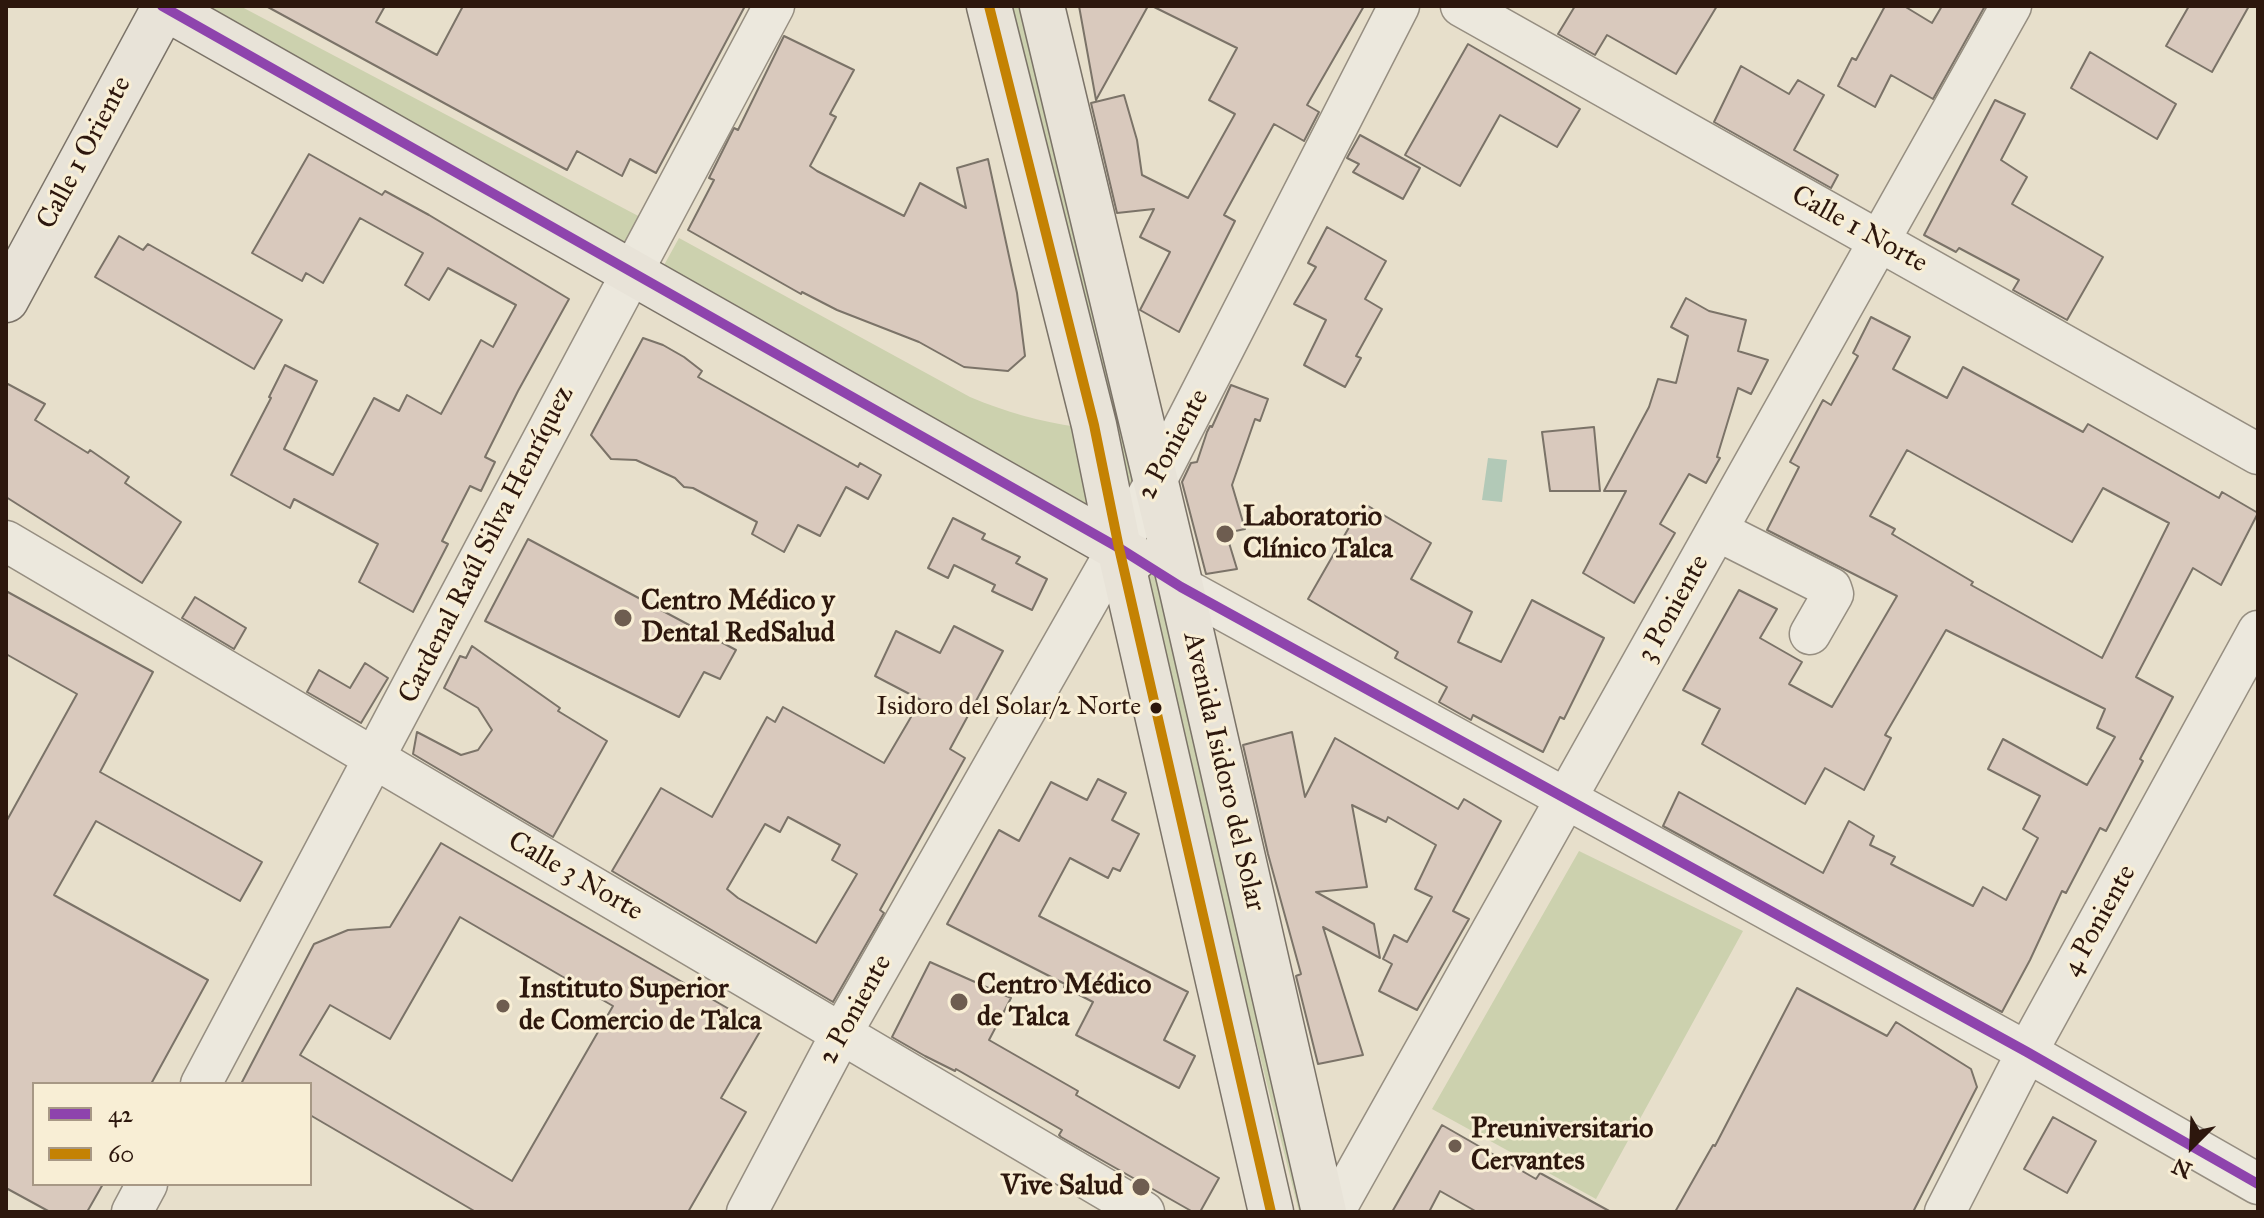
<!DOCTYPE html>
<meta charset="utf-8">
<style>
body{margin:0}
#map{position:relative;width:2264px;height:1218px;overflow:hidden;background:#e7dfcb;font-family:"IM FELL Great Primer",serif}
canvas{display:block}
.frame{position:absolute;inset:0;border:8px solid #2d170d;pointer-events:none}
.legend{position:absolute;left:32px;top:1082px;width:280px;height:104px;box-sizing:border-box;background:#f8eed5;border:2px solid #a79885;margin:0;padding:10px 14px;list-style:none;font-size:24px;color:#2d170d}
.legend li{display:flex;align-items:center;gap:16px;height:40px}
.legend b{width:40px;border:2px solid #a79885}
.north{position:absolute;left:2152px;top:1106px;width:80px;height:80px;-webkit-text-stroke:6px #f8eed5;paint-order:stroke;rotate:204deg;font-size:22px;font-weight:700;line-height:32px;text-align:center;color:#2d170d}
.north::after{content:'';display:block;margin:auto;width:28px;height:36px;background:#2d170d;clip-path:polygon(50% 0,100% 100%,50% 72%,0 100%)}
</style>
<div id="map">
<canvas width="2264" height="1218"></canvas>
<div class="frame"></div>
<ul class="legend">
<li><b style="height:10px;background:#8e44ad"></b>42</li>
<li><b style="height:10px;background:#c48203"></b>60</li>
</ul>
<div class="north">N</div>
</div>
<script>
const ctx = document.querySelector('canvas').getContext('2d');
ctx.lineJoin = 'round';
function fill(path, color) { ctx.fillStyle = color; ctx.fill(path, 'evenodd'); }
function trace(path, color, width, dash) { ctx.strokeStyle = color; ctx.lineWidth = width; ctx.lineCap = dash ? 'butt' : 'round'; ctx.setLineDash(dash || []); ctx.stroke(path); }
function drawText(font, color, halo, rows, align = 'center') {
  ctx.font = font + ' "IM FELL Great Primer",serif'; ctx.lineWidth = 6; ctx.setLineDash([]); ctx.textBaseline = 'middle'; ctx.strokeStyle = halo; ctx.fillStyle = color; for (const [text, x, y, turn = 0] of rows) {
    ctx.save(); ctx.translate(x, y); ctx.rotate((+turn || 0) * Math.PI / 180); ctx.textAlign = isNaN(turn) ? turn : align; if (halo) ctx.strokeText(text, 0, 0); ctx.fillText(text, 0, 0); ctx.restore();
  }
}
const green = new Path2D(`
 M205,6H240L644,219L625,257Z
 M1010,6H1030L1320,1212H1299L1133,549Z
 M679,238L970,397C1006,412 1040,422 1079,427L1093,521L658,276Z
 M1579,851L1743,931L1596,1199L1432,1109Z`);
const water = new Path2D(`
 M1488,458L1507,460L1502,502L1482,500Z`);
const building = new Path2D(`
 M266,6H385L376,22L437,55L463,6H745L656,173L630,159L622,176L577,151L567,170Z
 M1079,6H1148L1096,100Z
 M1152,6H1364L1307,105L1319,112L1304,141L1274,124L1224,215L1235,221L1179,332L1140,310L1170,252L1140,237L1154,209L1117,213L1091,103L1124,95L1137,140L1142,175L1188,198L1235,114L1209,100L1237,48Z
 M1575,6H1717L1676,74L1607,35L1595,55L1558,34Z
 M1885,6H1904L1932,23L1942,6H1985L1933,99L1891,75L1875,107L1838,86L1852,58L1856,60Z
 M2189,6H2249L2212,72L2166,46Z
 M784,36L854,70L830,114L836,117L810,166L817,171L904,216L920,183L966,208L957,168L988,159L1017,293L1025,356L1008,371L964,367L919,342L837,310L802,292L801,294L688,230L714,180L709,178L734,128L738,130Z
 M1468,44L1580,109L1557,147L1500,115L1460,186L1405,155Z
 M2090,52L2176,104L2157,139L2071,88Z
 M1741,66L1789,94L1798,80L1824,95L1794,150L1838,175L1831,188L1714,122Z
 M1995,100L2025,114L2001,160L2027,177L2012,204L2103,257L2067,320L2013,290L2019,280L1959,248L1956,252L1924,235Z
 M1360,135L1420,168L1403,199L1353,172L1359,164L1347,158Z
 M309,154L382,195L385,191L429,215L569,299L518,391L485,457L495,462L481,491L470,486L442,541L448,544L413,612L359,582L378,544L294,499L290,508L231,475L271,398L269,397L285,365L317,381L284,449L333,475L374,398L399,411L407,395L441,414L481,340L493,347L516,305L448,268L429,300L405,285L423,253L360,218L323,283L306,273L302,281L252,253Z
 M1327,227L1386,261L1365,299L1382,309L1356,356L1361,358L1345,387L1304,365L1326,320L1294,304L1316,267L1308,263Z
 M119,236L143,250L148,244L282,320L254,369L95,277Z
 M1686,298L1709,311L1746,320L1738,351L1768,360L1751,394L1738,388L1717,457L1720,458L1706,483L1689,474L1660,524L1675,533L1634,603L1583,573L1626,491H1604L1649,407L1658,379L1676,383L1688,336L1671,327Z
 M1871,317L1910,337L1893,369L1947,398L1963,367L2083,432L2088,424L2219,498L2222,492L2258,513L2221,585L2193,568L2136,677L2173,697L2140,759L2143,761L2106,831L2100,828L2066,893L2062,891L2030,960L2002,1012L1663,826L1679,792L1823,873L1849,821L1874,836L1870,845L1895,857L1891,864L1973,906L1983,887L2006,900L2038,838L2023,829L2040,796L1988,769L2003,739L2087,785L2115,737L2097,728L2105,709L1946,630L1885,735L1891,738L1864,790L1825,768L1805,804L1702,744L1720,709L1683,690L1739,590L1777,609L1760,638L1802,662L1789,684L1832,707L1897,596L1767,530L1799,467L1790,462L1823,400L1831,405L1858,356L1853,353ZM1907,450L2072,542L2103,488L2169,523L2102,658L1971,585L1973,582L1892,534L1895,529L1870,516Z
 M643,338L663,345L684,357L702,371L698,377L858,467L860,463L881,475L868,499L846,487L820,536L798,525L784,552L752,534L757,522L693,488L684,487L675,478L636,460L611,459L591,435Z
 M6,383L45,404L35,420L88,453L90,450L129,477L125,483L181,522L142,583L6,497Z
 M1231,385L1268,399L1260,421L1255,419L1232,485L1245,529L1226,533L1237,569L1206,574L1182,482L1191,463L1197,462L1207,432L1210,426L1212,427Z
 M1594,427L1600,491H1550L1542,432Z
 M1363,503L1431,543L1411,579L1472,612L1458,642L1501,662L1532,600L1604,638L1564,719L1560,717L1543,752L1473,715L1471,720L1439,702L1447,687L1395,658L1398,652L1308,599Z
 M953,518L985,534L982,539L1020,557L1016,563L1047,579L1032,610L992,591L995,585L954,565L948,578L928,568Z
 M528,539L736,650L720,679L704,672L679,717L485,621Z
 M6,591L153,672L100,772L262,862L240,901L96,821L54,895L208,980L151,1084H34V1184H103L87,1212H50L6,1188V822L77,694L6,654Z
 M195,597L246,628L234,649L182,618Z
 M954,626L1003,651L950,749L965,758L880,910L884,913L833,1002L612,871L661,788L712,817L767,717L775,722L783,707L884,763L921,700L875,676L896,631L940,653ZM788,817L840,845L832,860L857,874L816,943L738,898L727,889L765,824L780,832Z
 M472,646L560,708L558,711L607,741L553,837L413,754L417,732L461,755L478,750L492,730L478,708L444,688L460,656L466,658Z
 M365,663L388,678L361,723L307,692L319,670L350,688Z
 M1292,732L1305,797L1335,738L1458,809L1464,799L1501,821L1453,911L1469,919L1417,1010L1379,991L1392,964L1383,959L1394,935L1407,942L1432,897L1415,889L1436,845L1388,817L1386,822L1352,805L1367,887L1316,892L1374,924L1380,958L1323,927L1363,1055L1318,1064L1296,976L1301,974L1268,854L1243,745Z
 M1098,779L1126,793L1112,820L1139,834L1120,871L1113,868L1108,878L1070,858L1039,916L1188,992L1164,1040L1195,1056L1179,1088L1076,1035L1093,1002L1064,987L1065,984L947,924L999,830L1019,841L1051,782L1087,800Z
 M441,843L762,1028L721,1098L746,1112L688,1212H476L310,1115V1084H241L314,944L348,930L390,927ZM460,917L613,1006L512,1181L300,1055L330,1005L390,1039Z
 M930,962L1011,998L989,1040L1078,1091L1076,1095L1219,1178L1200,1212H1193L1061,1137L1059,1135L1062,1130L956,1069L955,1071L925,1056L892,1037Z
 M1797,988L1887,1036L1896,1022L1971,1069L1977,1087L1913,1212H1675L1713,1145L1715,1146Z
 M2053,1117L2096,1141L2067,1193L2024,1169Z
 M1442,1125L1536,1179L1540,1173L1611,1212H1477L1440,1191L1429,1212H1392Z`);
const minor = new Path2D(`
 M1461,6L2258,454
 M1718,531L1831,588L1833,594L1810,634
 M6,541L1144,1212
 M1181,587L2027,1052L2258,1184
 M201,1084C393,726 581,364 774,6
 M132,1212L147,1184
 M747,1212L841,1034L1156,481L1399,6
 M1334,1212L2011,6
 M1945,1212L2027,1052L2258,631`);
const major = new Path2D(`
 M162,6L1135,558
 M989,6L1094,425L1119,548L1271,1212
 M1042,6L1181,587L1324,1212
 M6,300L165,6`);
const bus1 = new Path2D(`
 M162,6L1119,548L1181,587L2027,1052L2258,1184`);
const bus2 = new Path2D(`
 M989,6L1094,425L1119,548L1271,1212`);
const markers = [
 [1225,534,10,"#6e5d50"],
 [623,618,10,"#6e5d50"],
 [1156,708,7,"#2d170d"],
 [959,1002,10,"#6e5d50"],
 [503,1006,8,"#6e5d50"],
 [1455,1146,8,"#6e5d50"],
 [1141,1187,10,"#6e5d50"]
];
const busNames = [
 ["Isidoro del Solar/2 Norte",1141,708]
];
const streetNames = [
 ["Calle 1 Oriente",85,153,-62],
 ["Calle 1 Norte",1859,230,29],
 ["2 Poniente",1174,445,-62],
 ["Cardenal Raúl Silva Henríquez",487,545,-63],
 ["3 Poniente",1674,609,-61],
 ["Avenida Isidoro del Solar",1223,772,77],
 ["Calle 3 Norte",575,877,30],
 ["4 Poniente",2100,921,-61],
 ["2 Poniente",856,1010,-61]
];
const poiNames = [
 ["Laboratorio",1243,518],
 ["Clínico Talca",1243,550],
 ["Centro Médico y",641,602],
 ["Dental RedSalud",641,634],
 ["Centro Médico",977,986],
 ["de Talca",977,1018],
 ["Instituto Superior",519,990],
 ["de Comercio de Talca",519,1022],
 ["Preuniversitario",1471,1130],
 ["Cervantes",1471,1162],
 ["Vive Salud",1123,1187,"right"]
];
fill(green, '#ccd1ae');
fill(water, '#b2c9b7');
fill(building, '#d9c9bd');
trace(building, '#7b7368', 2);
trace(minor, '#968e81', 43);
trace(major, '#7b7368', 47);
trace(minor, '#ece8dd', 40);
trace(major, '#e8e3d8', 44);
trace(bus1, '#8e44ad', 10);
trace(bus2, '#c48203', 10);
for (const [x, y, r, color] of markers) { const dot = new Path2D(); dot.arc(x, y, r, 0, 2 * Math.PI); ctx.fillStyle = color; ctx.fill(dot); trace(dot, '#f8eed5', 3); }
drawText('26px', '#2d170d', '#f8eed5', busNames, 'right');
drawText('28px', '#2d170d', '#f8eed5', streetNames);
drawText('bold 28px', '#2d170d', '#f8eed5', poiNames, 'left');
</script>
